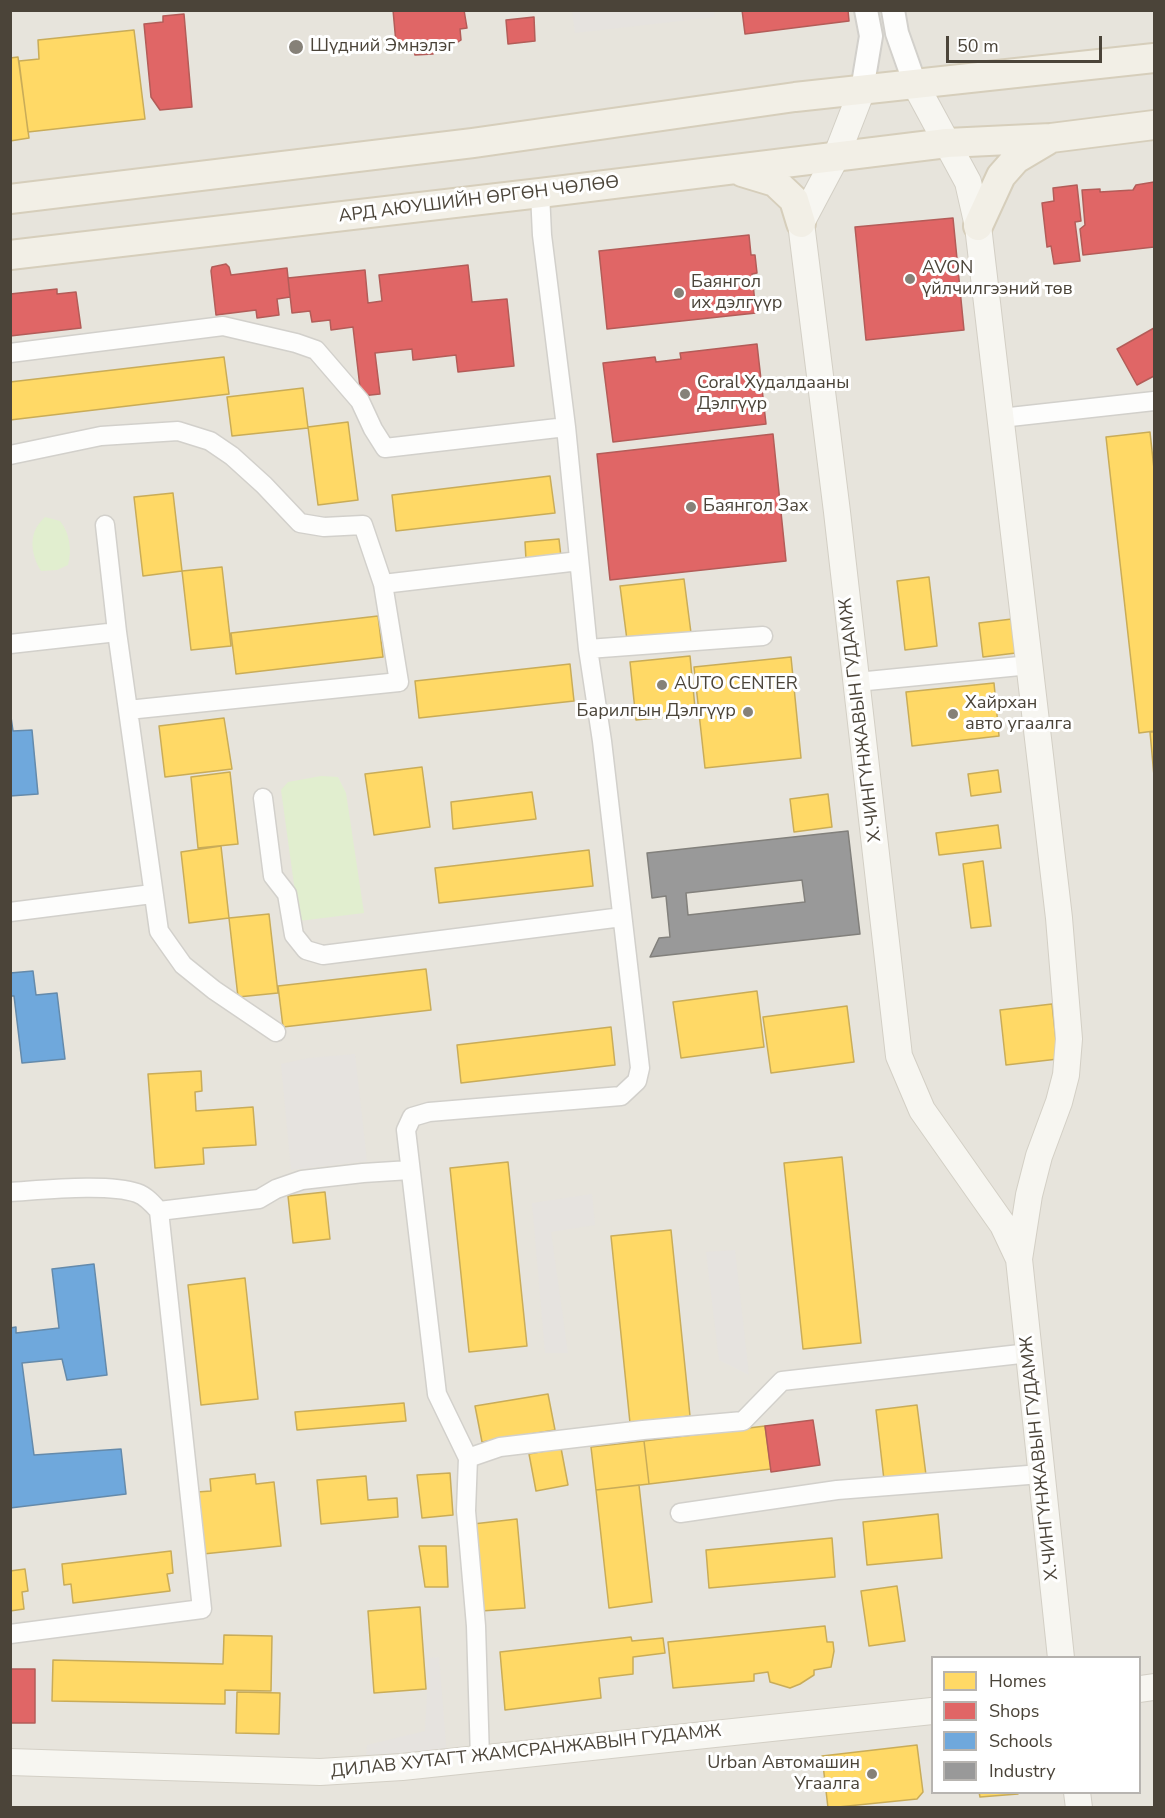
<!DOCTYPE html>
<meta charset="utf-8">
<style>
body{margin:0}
#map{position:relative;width:1165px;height:1818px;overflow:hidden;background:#f4f2ee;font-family:"Nunito Sans",sans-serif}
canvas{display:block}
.frame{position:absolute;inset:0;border:12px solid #4b4439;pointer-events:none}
.legend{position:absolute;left:931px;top:1656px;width:210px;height:138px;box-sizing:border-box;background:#fff;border:2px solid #b7b4b0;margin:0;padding:8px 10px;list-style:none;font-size:18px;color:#4b4439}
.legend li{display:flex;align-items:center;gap:12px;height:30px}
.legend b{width:30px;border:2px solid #b7b4b0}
.scale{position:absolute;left:946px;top:36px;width:156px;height:27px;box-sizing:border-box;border:3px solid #4b4439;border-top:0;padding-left:8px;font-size:18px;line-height:21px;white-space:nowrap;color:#4b4439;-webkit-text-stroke:4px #fff;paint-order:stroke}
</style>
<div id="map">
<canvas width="1165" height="1818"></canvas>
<div class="frame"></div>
<ul class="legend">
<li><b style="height:16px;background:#ffd966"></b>Homes</li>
<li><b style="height:16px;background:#e06666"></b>Shops</li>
<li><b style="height:16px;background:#6fa8dc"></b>Schools</li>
<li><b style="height:16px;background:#999"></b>Industry</li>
</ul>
<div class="scale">50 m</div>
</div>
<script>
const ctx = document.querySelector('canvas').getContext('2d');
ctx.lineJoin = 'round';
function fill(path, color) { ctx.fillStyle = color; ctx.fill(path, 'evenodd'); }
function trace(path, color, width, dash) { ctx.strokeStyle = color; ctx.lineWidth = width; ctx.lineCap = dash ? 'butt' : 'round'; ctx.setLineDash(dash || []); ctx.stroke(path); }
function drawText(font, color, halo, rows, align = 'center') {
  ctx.font = font + ' "Nunito Sans",sans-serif'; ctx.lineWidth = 6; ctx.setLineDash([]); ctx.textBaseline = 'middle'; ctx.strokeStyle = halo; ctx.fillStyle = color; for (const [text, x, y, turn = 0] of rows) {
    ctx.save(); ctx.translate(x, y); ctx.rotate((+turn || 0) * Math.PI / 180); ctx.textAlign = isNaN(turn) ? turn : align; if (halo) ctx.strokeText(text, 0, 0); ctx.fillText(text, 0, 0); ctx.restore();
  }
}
const residential = new Path2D(`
 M11,11H1154V1807L11,1808ZM932,1658H1140V1792H932Z`);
const green = new Path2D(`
 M45,517L60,521C70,533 72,551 68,565L57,570L41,571C30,553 28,532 45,517Z
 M321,776L338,777L346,793L364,913L299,921L281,790L288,782Z`);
const parking = new Path2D(`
 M714,11L715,17L575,33L572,11Z
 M355,1054L367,1161L291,1170L281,1064L309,1058Z
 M592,1194L595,1225L551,1232L568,1353H545L532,1203Z
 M735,1250L749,1375L719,1360L706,1252Z
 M439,1657L447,1756L365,1763L367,1745L425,1731L429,1658Z`);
const homes = new Path2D(`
 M134,30L145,119L28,132L19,61L39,59L38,40Z
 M18,57L29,138L10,141V58Z
 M224,357L229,394L10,420V382Z
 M303,388L308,428L232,436L227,397Z
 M348,422L358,500L318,505L308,427Z
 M1150,432L1154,469V731L1139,733L1106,437Z
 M550,476L555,513L396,531L392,495Z
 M173,493L182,571L143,576L134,497Z
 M559,539L561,557L526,560L525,542Z
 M222,567L231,646L191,650L182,571Z
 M929,577L937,646L905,650L897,581Z
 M684,579L691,633L627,640L620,586Z
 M378,616L383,657L236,674L231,633Z
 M1020,618L1024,652L983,657L979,623Z
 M690,656L695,708L686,709V715L636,720L630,662Z
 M791,657L801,758L705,768L694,667Z
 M570,664L574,701L419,718L415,681Z
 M994,683L999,736L912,746L906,692Z
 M224,718L232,769L165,777L159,726Z
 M1150,732H1154V776Z
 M422,767L430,827L374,835L365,774Z
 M998,770L1001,792L971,796L968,774Z
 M230,772L238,844L198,848L191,777Z
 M532,792L536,819L453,829L451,802Z
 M828,794L832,827L794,832L790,799Z
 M998,825L1001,848L939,855L936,833Z
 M221,846L229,918L189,923L181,852Z
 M589,850L593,886L439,903L435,868Z
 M983,861L991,926L971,928L963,864Z
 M269,914L278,993L238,997L229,918Z
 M426,969L431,1010L283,1027L278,986Z
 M757,991L764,1047L681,1058L673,1002Z
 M1052,1004L1058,1059L1006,1065L1000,1010Z
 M847,1006L854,1062L771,1073L763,1017Z
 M611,1027L615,1065L461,1083L457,1045Z
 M201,1071L202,1091L195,1092L196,1111L253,1107L256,1145L203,1148L204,1164L155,1168L148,1074Z
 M842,1157L861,1343L803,1349L784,1163Z
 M508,1162L527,1346L469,1352L450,1168Z
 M325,1192L330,1239L293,1243L288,1196Z
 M671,1230L690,1416L630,1423L611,1236Z
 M245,1278L258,1399L201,1405L188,1285Z
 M548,1394L555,1430L482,1442L475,1406Z
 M404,1403L406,1421L297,1430L295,1412Z
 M917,1405L926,1475L884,1480L876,1410Z
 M765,1426L771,1469L649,1484L644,1441Z
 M644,1441L649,1484L596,1490L591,1447Z
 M561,1448L568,1485L536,1491L529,1454Z
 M450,1473L453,1515L422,1518L417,1475Z
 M255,1474L256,1484L274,1482L281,1546L203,1554L197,1492L211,1491L210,1479Z
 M366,1476L368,1500L397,1498L398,1517L321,1524L317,1480Z
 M639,1485L652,1602L609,1608L596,1490Z
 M938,1514L942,1558L867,1565L863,1522Z
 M517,1519L525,1608L481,1611L473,1524Z
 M832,1538L835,1577L709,1588L706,1550Z
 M419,1546H446L448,1587H425Z
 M171,1551L173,1573L167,1574L170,1591L73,1603L71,1584L64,1585L62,1564Z
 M25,1569L28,1591L22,1592L24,1609L10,1611V1571Z
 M897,1586L905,1641L869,1646L861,1591Z
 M420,1607L426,1689L374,1693L368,1611Z
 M825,1626L827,1642H833L834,1651L831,1667L814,1670V1675L800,1684L790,1688L770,1682L768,1672L754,1674V1681L673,1688L668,1642Z
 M224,1635L272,1636L271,1691L225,1690V1704L52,1701L53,1660L223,1664Z
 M631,1637L632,1641L663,1638L665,1653L633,1657V1674L599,1678L601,1698L505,1710L500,1652Z
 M237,1692L280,1693L279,1734L236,1733Z
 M917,1745L923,1792L917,1799L828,1808L822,1756Z
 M979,1792H1018V1794L980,1797Z`);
const shops = new Path2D(`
 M393,10H464L467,28L460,29L461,40L455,44L435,46L433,54L415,55L413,49L396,43Z
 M742,10H848L849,21L745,34Z
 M184,14L192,107L160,110L151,97L144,24L163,22V16Z
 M534,17L535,41L508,44L506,20Z
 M1154,182V247L1083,255L1080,229L1085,225L1082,190L1100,189V192L1133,190L1136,185Z
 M1077,185L1081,221L1075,222L1080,261L1054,264L1051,246L1047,247L1042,203L1054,201L1053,188Z
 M953,218L964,330L866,340L855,227Z
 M749,235L751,255H755L757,273L752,274L756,313L607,329L599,251Z
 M226,264L229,267L231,275L287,268L290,297L277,299L279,315L257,318L256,310L216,315L211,271L212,267Z
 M468,265L472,302L507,299L514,366L458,372L456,355L413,360L412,349L375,353L380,394L361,396L353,327L331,330L330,320L312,322L310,311L292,313L288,278L365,270L368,303L382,301L379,275Z
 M57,289V294L76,292L81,328L10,336V294Z
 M1154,328V376L1137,385L1117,349Z
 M757,344L766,424L613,442L603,363L655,357L656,362L681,359L680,353Z
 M773,434L786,561L610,580L597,454Z
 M813,1420L820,1465L771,1472L765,1426Z
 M10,1669H35V1723H10Z`);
const schools = new Path2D(`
 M10,710L13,731L32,730L38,794L10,796Z
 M33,971L36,995L57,993L65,1059L22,1063L14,996H10V973Z
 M94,1264L107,1375L67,1380L62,1359L22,1363L34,1455L121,1449L126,1494L10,1508V1328L16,1327V1333L59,1328L52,1269Z`);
const industry = new Path2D(`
 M848,831L860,934L650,957L659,938L670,937L666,896L652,898L647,853Z
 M802,880L805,902L688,915L686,893Z`);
const minor = new Path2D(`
 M10,353L223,326L296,343L316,350L360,401L373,429L385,448L566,427
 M1001,418L1154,401
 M10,455L101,436L178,431L210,441L232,456L264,485L300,523L324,527L363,525L383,584L399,682L128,710
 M105,525L117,632L159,931L183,965L214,990L276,1032
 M383,584L579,561
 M10,644L117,632
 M588,649L763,636
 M857,682L1030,665
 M263,798L273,876L287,894L294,935L306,950L323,955L622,917
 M10,912L152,894
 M10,1192C43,1190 108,1183 137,1193C146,1196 153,1204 159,1211L259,1199L276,1189L302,1180L363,1173L410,1170
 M468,1458L500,1447L643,1430L743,1421L782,1381L1029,1353
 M680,1513L837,1490L1041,1474
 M10,1634L202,1609L159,1211
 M480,1759L476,1626L466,1511L468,1458L437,1394L406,1130L412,1117L429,1112L621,1096L637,1081L640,1068L602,741L588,649L566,427L542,235L540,193`);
const tertiary = new Path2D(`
 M893,10L897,33L915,84
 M862,90L871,36L866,10`);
const secondary = new Path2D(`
 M915,84L968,182L978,226L1059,918L1069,1039L1066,1075L1059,1102L1039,1156L1029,1195L1019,1259L1061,1658
 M862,90L836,157L801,223L837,512L899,1056L922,1110L1003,1225L1019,1259
 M1140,1689L1154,1687
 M10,1762L320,1772L402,1767L932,1711
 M1077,1792L1079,1808`);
const primary = new Path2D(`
 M742,172L775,182L794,200L801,223
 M10,199L473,143L795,97L1154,58
 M978,226L1001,176L1016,159L1048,140
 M10,255L540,193L947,143L1051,138L1154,125`);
const markers = [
 [296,47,8,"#868178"],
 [910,279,6,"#868178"],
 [679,293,6,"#868178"],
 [685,394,6,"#868178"],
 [691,507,6,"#868178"],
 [662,685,6,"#868178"],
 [748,712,6,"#868178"],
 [953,714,6,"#868178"],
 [872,1774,6,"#868178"]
];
const poiNames = [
 ["Шүдний Эмнэлэг",310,47],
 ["AVON",922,269],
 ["үйлчилгээний төв",922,290],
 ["Баянгол",691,283],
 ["их дэлгүүр",691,304],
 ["Coral Худалдааны",697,384],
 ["Дэлгүүр",697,405],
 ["Баянгол Зах",703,507],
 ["AUTO CENTER",674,685],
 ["Хайрхан",965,704],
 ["авто угаалга",965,725],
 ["Барилгын Дэлгүүр",736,712,"right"],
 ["Urban Автомашин",860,1764,"right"],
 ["Угаалга",860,1785,"right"]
];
const streetNames = [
 ["АРД АЮУШИЙН ӨРГӨН ЧӨЛӨӨ",479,200,-7],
 ["Х.ЧИНГҮНЖАВЫН ГУДАМЖ",861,720,-97],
 ["Х.ЧИНГҮНЖАВЫН ГУДАМЖ",1040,1458,-96],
 ["ДИЛАВ ХУТАГТ ЖАМСРАНЖАВЫН ГУДАМЖ",526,1752,-6]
];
fill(residential, '#e7e4dc');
fill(green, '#e1eecf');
fill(parking, '#e6e3df');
fill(homes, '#ffd966');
trace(homes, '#c9ac58', 1.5);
fill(shops, '#e06666');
trace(shops, '#b35c58', 1.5);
fill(schools, '#6fa8dc');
trace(schools, '#648aab', 1.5);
fill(industry, '#999');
trace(industry, '#82807c', 1.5);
trace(minor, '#d2d0cb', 21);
trace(tertiary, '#d2d0cb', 26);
trace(secondary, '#d3cfc5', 28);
trace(primary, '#d6cebb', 32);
trace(minor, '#fdfdfc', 18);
trace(tertiary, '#fdfdfc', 22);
trace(secondary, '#f7f6f1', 26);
trace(primary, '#f2efe6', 28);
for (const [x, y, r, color] of markers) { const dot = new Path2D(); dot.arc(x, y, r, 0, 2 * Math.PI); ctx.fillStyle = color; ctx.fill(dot); trace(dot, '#fff', 2); }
drawText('18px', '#4b4439', '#fff', poiNames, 'left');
drawText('18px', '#4b4439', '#fff', streetNames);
</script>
